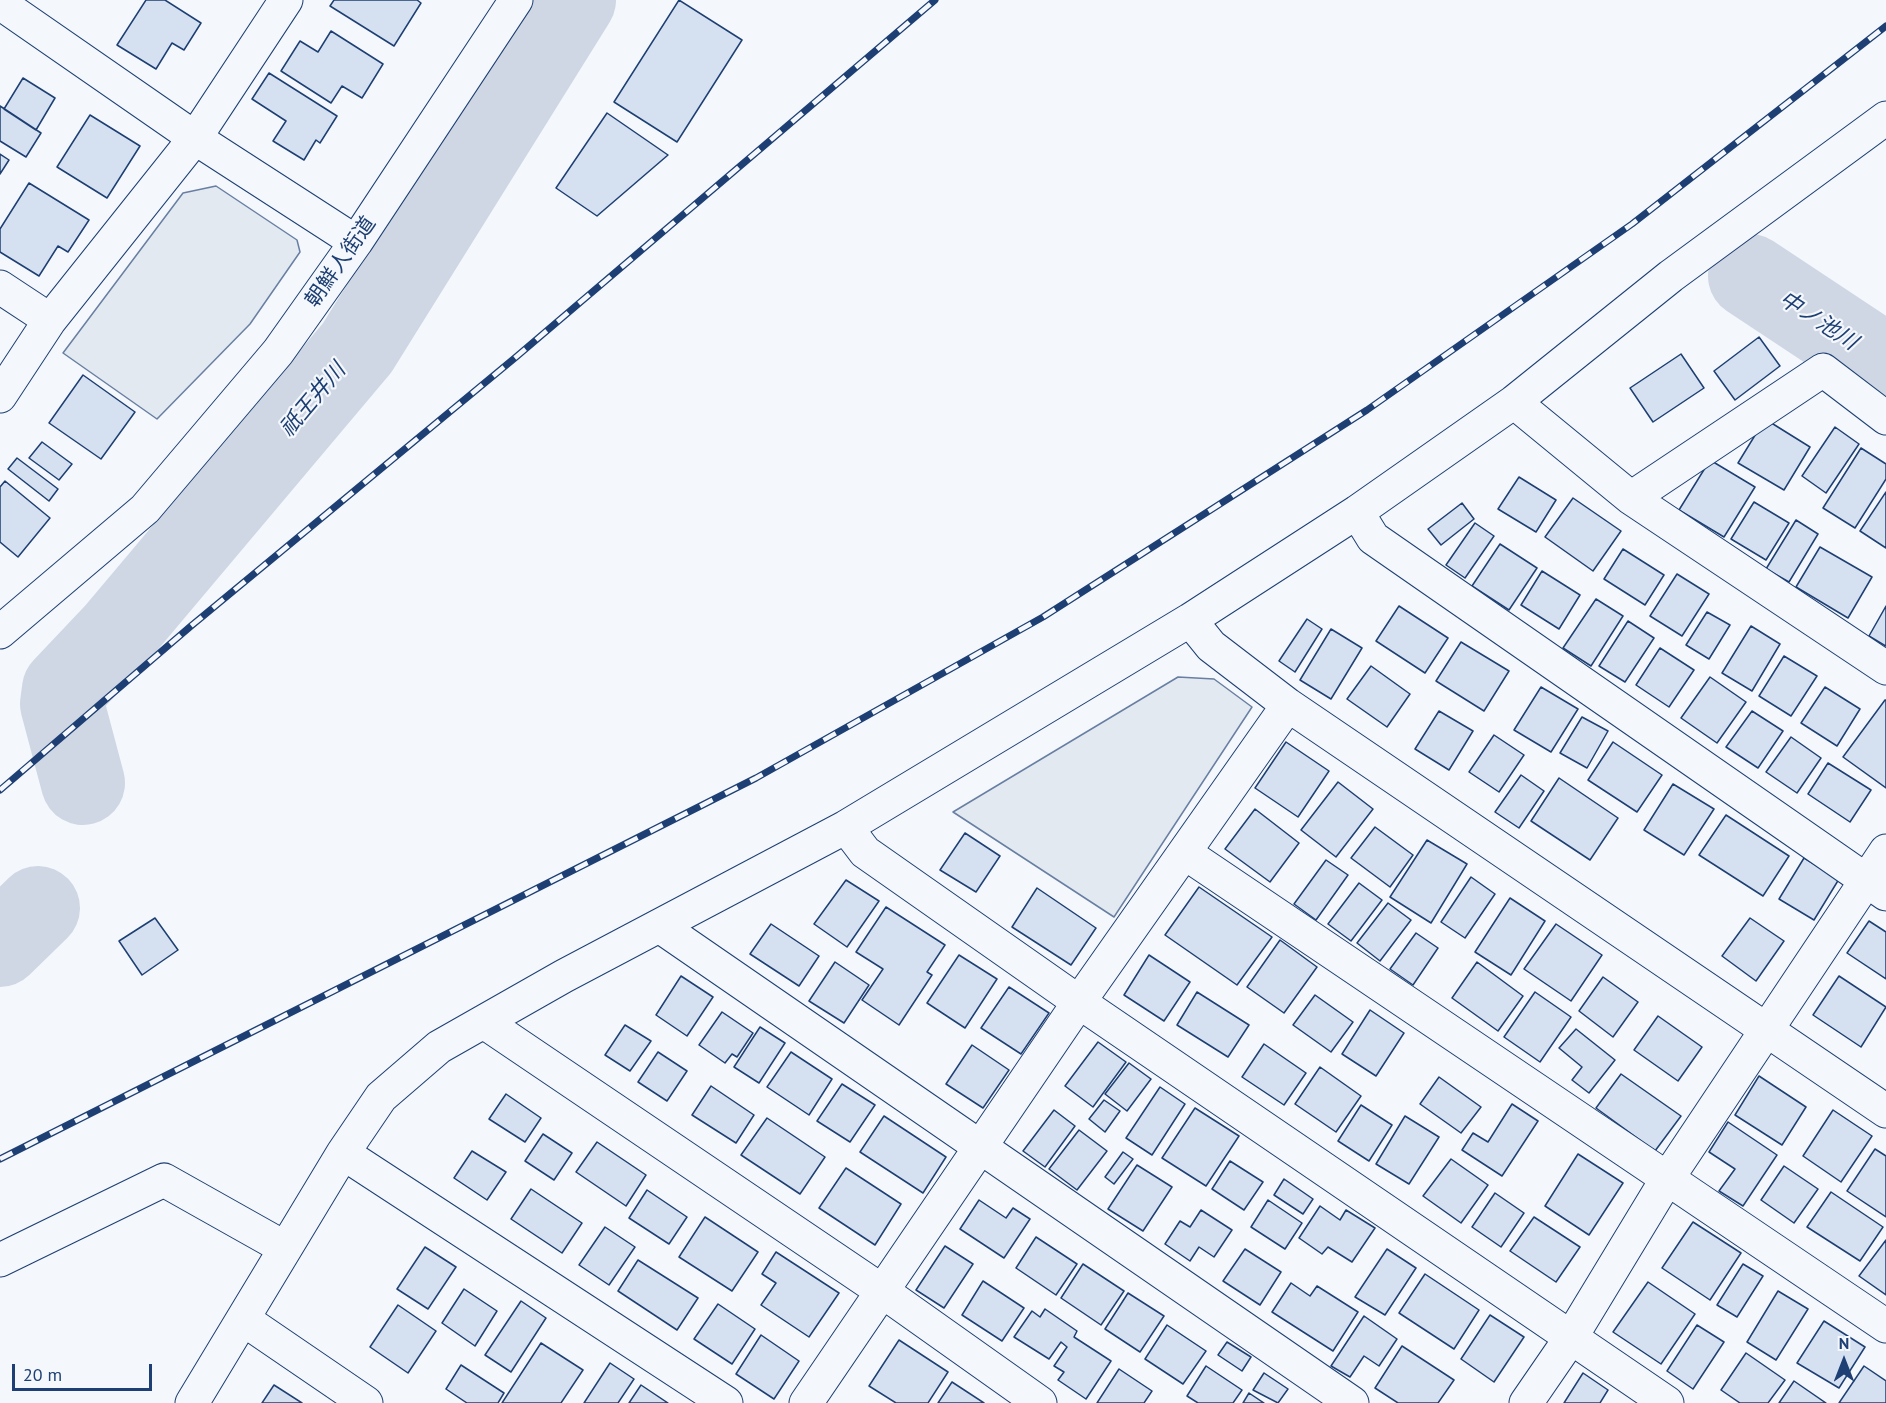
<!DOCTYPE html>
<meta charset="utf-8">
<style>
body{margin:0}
#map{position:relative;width:1886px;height:1403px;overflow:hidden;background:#f4f7fb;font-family:"PT Sans",sans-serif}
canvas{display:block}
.north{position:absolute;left:1814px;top:1331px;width:60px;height:60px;-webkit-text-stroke:4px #f4f7fb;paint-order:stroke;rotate:0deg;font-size:16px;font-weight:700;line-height:24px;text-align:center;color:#1d3f73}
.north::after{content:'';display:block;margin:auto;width:21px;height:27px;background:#1d3f73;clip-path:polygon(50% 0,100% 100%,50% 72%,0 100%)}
.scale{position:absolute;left:12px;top:1364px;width:140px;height:27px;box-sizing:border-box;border:3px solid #1d3f73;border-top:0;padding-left:8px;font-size:18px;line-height:21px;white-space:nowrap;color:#1d3f73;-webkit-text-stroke:4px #f4f7fb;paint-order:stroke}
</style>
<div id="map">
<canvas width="1886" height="1403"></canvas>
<div class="north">N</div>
<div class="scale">20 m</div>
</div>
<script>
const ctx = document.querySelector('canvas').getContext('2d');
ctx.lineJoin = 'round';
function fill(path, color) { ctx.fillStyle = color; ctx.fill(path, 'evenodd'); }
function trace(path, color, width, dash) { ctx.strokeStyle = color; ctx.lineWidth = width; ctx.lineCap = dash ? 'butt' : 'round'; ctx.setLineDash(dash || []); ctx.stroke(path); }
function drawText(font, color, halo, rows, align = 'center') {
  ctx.font = font + ' "PT Sans","Noto Sans JP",sans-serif'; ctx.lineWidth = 4.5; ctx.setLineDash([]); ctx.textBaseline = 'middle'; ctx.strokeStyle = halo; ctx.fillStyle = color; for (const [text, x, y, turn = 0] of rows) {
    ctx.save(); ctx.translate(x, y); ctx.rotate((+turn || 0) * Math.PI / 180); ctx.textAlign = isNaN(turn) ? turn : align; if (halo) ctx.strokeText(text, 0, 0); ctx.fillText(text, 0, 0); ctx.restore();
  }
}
const green = new Path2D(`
 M216,186L297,240L300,252L250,324L157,419L63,353L183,193Z
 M1178,677L1214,679L1252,707L1114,917L953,812Z`);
const river = new Path2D(`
 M1750,276L1886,366
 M83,783L62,704L64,689L117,633L357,348L574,0
 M0,945L38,908`);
const building = new Path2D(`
 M146,0H165L201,23L184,50L172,43L156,69L117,45Z
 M334,0H417L421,3L394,46L330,6Z
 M679,0L742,40L677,142L614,102Z
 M331,31L383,64L362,98L342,86L331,103L281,71L300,41L318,52Z
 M269,73L337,116L320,143L316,140L304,160L273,141L286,121L252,99Z
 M23,78L55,98L36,130L4,109Z
 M0,106L41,133L26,157L0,141Z
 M607,113L668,155L597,216L556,188Z
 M90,115L140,146L107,198L57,167Z
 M0,154L9,160L0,174Z
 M29,183L89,220L68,252L58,246L39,276L0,252V229Z
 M1759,337L1780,366L1735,400L1714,371Z
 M1681,354L1704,388L1653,422L1630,388Z
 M83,375L135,412L101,459L49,423Z
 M1765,419L1810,447L1784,490L1738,463Z
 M1835,427L1859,444L1826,493L1802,476Z
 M42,442L72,464L59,480L29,458Z
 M1861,448L1886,464V479L1855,528L1823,508Z
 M17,458L58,489L49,501L8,469Z
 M1710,460L1755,487L1724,537L1679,510Z
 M1519,477L1556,500L1536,532L1498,509Z
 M5,481L50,518L18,557L0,542V487Z
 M1886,492V548L1860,531Z
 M1573,498L1621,531L1593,571L1545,537Z
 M1754,502L1789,523L1766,560L1731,539Z
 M1462,503L1474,519L1441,545L1428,529Z
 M1796,520L1818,534L1789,582L1766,569Z
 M1475,523L1494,536L1465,578L1446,565Z
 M1500,544L1537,568L1509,610L1472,586Z
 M1820,547L1872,577L1848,618L1796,587Z
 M1623,549L1664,575L1645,605L1604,579Z
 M1542,571L1580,595L1559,629L1521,605Z
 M1677,574L1709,594L1682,636L1650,616Z
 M1596,599L1623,616L1591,666L1563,648Z
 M1399,606L1448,638L1425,673L1376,641Z
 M1886,606V646L1869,636Z
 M1707,612L1730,625L1709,659L1686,645Z
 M1307,619L1322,629L1295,672L1279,661Z
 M1628,621L1654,638L1625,682L1599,666Z
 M1751,626L1780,644L1752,691L1722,673Z
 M1331,629L1362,648L1331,699L1300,680Z
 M1461,642L1509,671L1484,711L1436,681Z
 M1660,648L1694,670L1669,707L1636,685Z
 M1784,656L1817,676L1791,716L1759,696Z
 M1371,666L1410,694L1387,727L1347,699Z
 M1710,677L1746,702L1717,743L1681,718Z
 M1541,687L1578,709L1551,752L1514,730Z
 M1825,687L1860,709L1837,746L1801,723Z
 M1885,700H1886V788L1843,757Z
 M1439,711L1473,731L1449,770L1415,749Z
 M1752,711L1783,731L1758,768L1726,747Z
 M1582,717L1608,731L1587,768L1560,753Z
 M1494,735L1524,755L1499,792L1469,772Z
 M1791,737L1821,758L1797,793L1766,772Z
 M1286,742L1329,771L1298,817L1255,788Z
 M1613,742L1662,775L1637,812L1588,780Z
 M1828,763L1871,790L1850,822L1808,794Z
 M1521,775L1544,791L1519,828L1495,812Z
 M1559,778L1618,818L1590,860L1531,821Z
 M1338,782L1373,809L1336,857L1301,830Z
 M1673,784L1714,809L1684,855L1644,830Z
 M1255,809L1299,843L1270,882L1225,849Z
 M1726,815L1789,856L1763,896L1699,855Z
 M1375,827L1413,855L1390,887L1351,858Z
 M965,833L1000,856L976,892L940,870Z
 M1427,840L1467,864L1431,923L1390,897Z
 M1804,858L1839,879L1814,920L1779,899Z
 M1326,860L1348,875L1316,920L1294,904Z
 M1471,877L1495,894L1465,938L1441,922Z
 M846,880L879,901L847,947L814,924Z
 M1359,883L1382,900L1351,941L1328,924Z
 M1199,887L1272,937L1237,985L1165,935Z
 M1037,888L1096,928L1071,965L1012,927Z
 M1510,898L1545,921L1511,975L1475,952Z
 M1388,903L1411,920L1380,961L1357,943Z
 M886,907L945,945L927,972L932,975L899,1025L862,1000L883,969L856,952Z
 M155,918L178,950L142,975L119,941Z
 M1750,918L1784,941L1756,981L1722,956Z
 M1869,921L1886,932V979L1847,953Z
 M771,924L819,956L799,986L750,954Z
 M1556,924L1602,955L1571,1001L1524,969Z
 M1416,933L1438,948L1413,985L1390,969Z
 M1280,940L1317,967L1284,1013L1247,987Z
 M959,955L997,979L965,1028L927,1003Z
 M1149,955L1190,982L1164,1021L1124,995Z
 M835,962L869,985L844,1023L809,1001Z
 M1477,962L1523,996L1498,1031L1452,998Z
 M681,976L713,997L687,1036L656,1015Z
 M1839,976L1886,1007L1861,1047L1813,1015Z
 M1603,977L1638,1002L1613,1037L1579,1011Z
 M1009,987L1049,1013L1021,1054L981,1028Z
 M1197,992L1249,1025L1228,1057L1177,1025Z
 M1535,992L1571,1017L1540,1062L1504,1037Z
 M1315,995L1353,1022L1331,1052L1293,1025Z
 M1370,1010L1404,1033L1376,1076L1342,1054Z
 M722,1012L753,1033L737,1057L732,1054L725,1063L699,1045Z
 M1658,1016L1702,1047L1678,1081L1634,1050Z
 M625,1025L651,1041L630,1071L605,1055Z
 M760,1027L785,1043L759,1083L734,1067Z
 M1576,1029L1615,1060L1589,1093L1572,1080L1582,1067L1559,1048Z
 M1098,1042L1126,1062L1093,1107L1065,1086Z
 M1264,1044L1306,1073L1284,1105L1242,1077Z
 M972,1045L1009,1070L983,1108L946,1084Z
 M658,1052L687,1071L667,1101L638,1082Z
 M791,1052L832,1079L809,1115L767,1087Z
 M1129,1063L1151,1079L1127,1111L1105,1094Z
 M1320,1067L1361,1096L1336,1132L1295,1104Z
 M1621,1074L1681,1116L1655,1151L1596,1108Z
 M1759,1076L1806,1107L1782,1145L1735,1115Z
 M1439,1077L1481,1107L1461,1133L1420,1104Z
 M842,1084L875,1105L850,1142L817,1121Z
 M711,1086L754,1115L736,1143L692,1115Z
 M1160,1087L1185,1104L1152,1155L1126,1138Z
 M506,1094L541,1118L525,1142L489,1119Z
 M1104,1100L1120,1111L1105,1132L1089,1119Z
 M1512,1104L1538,1121L1502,1176L1462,1150L1473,1133L1488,1142Z
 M1361,1105L1392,1125L1369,1161L1338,1141Z
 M1195,1108L1239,1136L1206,1186L1162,1158Z
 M1054,1110L1075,1126L1045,1167L1023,1151Z
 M1833,1110L1872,1136L1841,1182L1803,1156Z
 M884,1116L946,1157L923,1193L860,1152Z
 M1405,1116L1439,1137L1409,1184L1376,1164Z
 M767,1118L825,1157L800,1194L741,1155Z
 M1728,1122L1777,1155L1743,1206L1719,1191L1735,1169L1709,1152Z
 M1079,1130L1107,1151L1077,1190L1049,1169Z
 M543,1134L572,1153L554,1180L525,1161Z
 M597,1142L646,1175L626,1206L576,1172Z
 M1875,1149L1886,1156V1217L1847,1191Z
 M472,1151L506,1172L487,1200L454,1178Z
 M1123,1152L1133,1159L1114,1184L1105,1177Z
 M1578,1154L1623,1183L1589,1235L1545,1206Z
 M1451,1159L1488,1185L1461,1223L1423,1196Z
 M1230,1161L1263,1182L1244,1210L1212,1189Z
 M1137,1165L1172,1187L1143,1231L1108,1209Z
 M1784,1166L1818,1189L1794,1223L1761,1200Z
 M846,1168L901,1204L875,1245L819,1208Z
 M1284,1179L1313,1199L1303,1214L1274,1195Z
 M531,1189L582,1223L562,1253L511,1219Z
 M647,1190L687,1217L669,1244L629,1218Z
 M1831,1192L1883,1227L1860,1261L1807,1227Z
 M1495,1193L1524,1213L1501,1247L1472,1227Z
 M979,1200L1006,1218L1013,1208L1030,1219L1004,1258L960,1229Z
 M1268,1200L1302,1223L1285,1249L1251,1227Z
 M1320,1206L1340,1220L1346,1210L1375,1228L1352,1262L1328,1247L1322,1254L1299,1238Z
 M1201,1210L1232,1230L1214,1257L1199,1247L1190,1261L1165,1244L1180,1221L1190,1227Z
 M705,1217L758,1252L732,1291L679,1257Z
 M1534,1217L1580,1247L1556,1282L1510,1251Z
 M1693,1222L1741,1253L1710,1300L1662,1268Z
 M605,1227L635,1247L609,1285L579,1265Z
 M1036,1237L1077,1264L1056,1295L1016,1268Z
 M1886,1240V1295L1859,1276Z
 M945,1246L973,1264L944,1308L916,1290Z
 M425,1247L456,1267L428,1309L397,1289Z
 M1245,1249L1281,1272L1260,1305L1223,1281Z
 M1387,1249L1416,1268L1385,1315L1355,1297Z
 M776,1252L839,1293L809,1337L761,1305L776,1283L762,1274Z
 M638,1260L698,1298L677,1330L618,1291Z
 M1083,1264L1124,1291L1101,1325L1061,1298Z
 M1743,1264L1763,1276L1737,1317L1717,1305Z
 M1425,1274L1479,1310L1454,1349L1399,1313Z
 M983,1281L1024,1308L1002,1341L962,1315Z
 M1648,1282L1695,1314L1661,1364L1613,1332Z
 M1291,1283L1310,1296L1317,1286L1358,1312L1333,1351L1272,1312Z
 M464,1289L497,1311L475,1346L442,1323Z
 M1778,1291L1808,1309L1776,1360L1747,1342Z
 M1128,1293L1164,1316L1140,1352L1105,1329Z
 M521,1301L546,1318L511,1372L485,1355Z
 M718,1304L755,1329L732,1364L694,1339Z
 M398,1305L436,1331L408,1373L370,1347Z
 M1045,1309L1077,1331L1074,1337L1111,1361L1086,1399L1058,1380L1064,1372L1054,1366L1067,1347L1061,1342L1049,1359L1014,1337L1032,1311L1040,1317Z
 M1490,1315L1524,1337L1494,1382L1461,1359Z
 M1364,1316L1397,1339L1379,1366L1364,1356L1350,1377L1331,1366Z
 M1824,1321L1865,1347L1839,1388L1797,1363Z
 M1167,1325L1206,1351L1183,1384L1145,1359Z
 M1697,1325L1724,1342L1693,1389L1667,1371Z
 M761,1335L799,1361L774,1399L736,1374Z
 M899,1340L948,1372L928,1403H896L869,1386Z
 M1227,1342L1251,1357L1242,1371L1218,1355Z
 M541,1343L583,1370L561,1403H502Z
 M1402,1346L1454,1380L1438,1403H1398L1375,1388Z
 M1746,1353L1785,1380L1768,1403H1740L1721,1390Z
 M610,1363L634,1379L618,1403H584Z
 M461,1365L504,1393L498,1403H467L446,1389Z
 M1206,1366L1242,1390L1233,1403H1198L1187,1396Z
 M1864,1366L1886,1381V1403H1839Z
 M1119,1369L1152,1391L1144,1403H1097Z
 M1264,1373L1288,1389L1278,1403L1253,1390Z
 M1583,1373L1608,1390L1600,1403H1564Z
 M1794,1381L1826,1403H1779Z
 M952,1382L984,1403H938Z
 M274,1385L302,1403H262Z
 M641,1385L668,1403H629Z
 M1249,1393L1264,1403H1243Z`);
const minor = new Path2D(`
 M0,3L195,138L356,242
 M0,287L50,320
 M0,396L50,320L195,138L286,0
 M1514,402L1631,498L1886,668
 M1631,498L1823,370L1886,418
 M1357,512L1373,538L1886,894
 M1190,620L1211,646L1288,705L1886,1111
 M0,632L145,509L278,352L356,242L516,0
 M846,827L865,852L1079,1002L1667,1403
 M1185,853L1886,1326
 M661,927L1352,1403
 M484,1022L882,1291L1040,1403
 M343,1153L726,1403
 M0,1260L164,1180L285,1248
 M243,1319L366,1403
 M192,1403L343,1153L381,1097L439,1047L564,976L846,827L1190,620L1357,512L1514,402L1671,276L1886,118
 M806,1403L1079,1002L1288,705
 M1526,1403L1570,1339L1667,1179L1886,851`);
const rail = new Path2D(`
 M0,790L191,626L516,357L935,0
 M0,1159L756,778L1043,617L1367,410L1632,224L1886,26`);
const streetNames = [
 ["朝鮮人街道",341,262,-55]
];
const waterNames = [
 ["中ノ池川",1818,321,33],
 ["祇王井川",313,400,-50]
];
fill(green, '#e3e9f0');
trace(green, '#687fa3', 1.5);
trace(river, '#cfd7e4', 84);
fill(building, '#d5e0f0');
trace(building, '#1d3f73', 1.5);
trace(minor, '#1d3f73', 35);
trace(minor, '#f4f7fb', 33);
trace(rail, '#1d3f73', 7);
trace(rail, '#f4f7fb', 4.5, [14]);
drawText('21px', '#1d3f73', '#f4f7fb', streetNames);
drawText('italic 22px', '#1d3f73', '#f4f7fb', waterNames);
</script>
